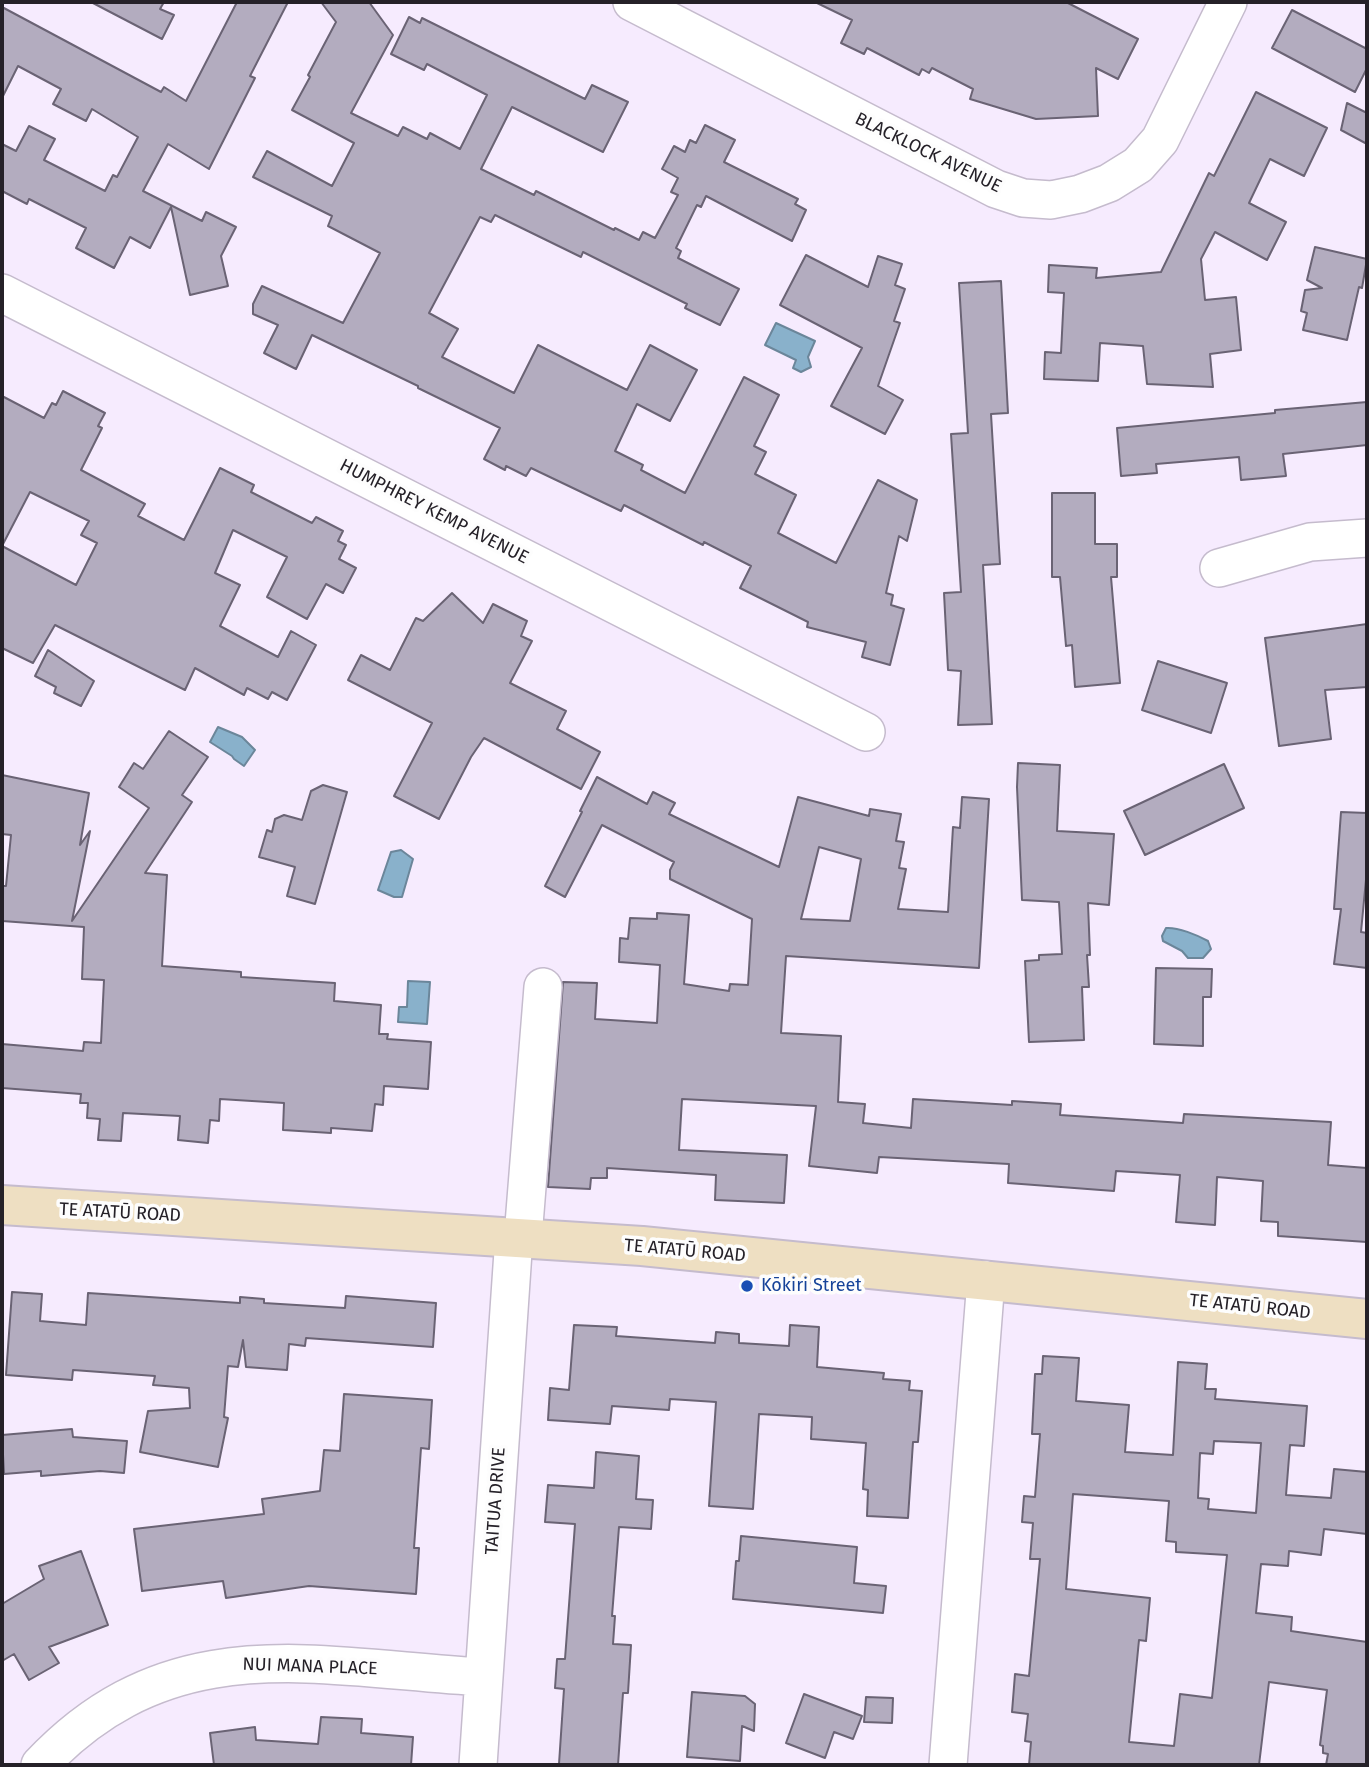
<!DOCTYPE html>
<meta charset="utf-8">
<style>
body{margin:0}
#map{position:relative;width:1369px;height:1767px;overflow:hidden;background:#f6ebfe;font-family:"Fira Sans",sans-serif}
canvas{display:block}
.frame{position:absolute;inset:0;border:4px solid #252128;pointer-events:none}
</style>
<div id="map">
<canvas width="1369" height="1767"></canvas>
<div class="frame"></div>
</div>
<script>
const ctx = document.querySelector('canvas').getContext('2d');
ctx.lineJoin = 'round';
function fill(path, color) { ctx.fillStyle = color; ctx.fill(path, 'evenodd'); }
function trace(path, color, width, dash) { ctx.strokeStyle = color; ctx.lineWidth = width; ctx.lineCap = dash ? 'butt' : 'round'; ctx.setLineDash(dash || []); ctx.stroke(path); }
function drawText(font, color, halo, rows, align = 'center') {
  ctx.font = font + ' "Fira Sans",sans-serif'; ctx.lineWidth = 7; ctx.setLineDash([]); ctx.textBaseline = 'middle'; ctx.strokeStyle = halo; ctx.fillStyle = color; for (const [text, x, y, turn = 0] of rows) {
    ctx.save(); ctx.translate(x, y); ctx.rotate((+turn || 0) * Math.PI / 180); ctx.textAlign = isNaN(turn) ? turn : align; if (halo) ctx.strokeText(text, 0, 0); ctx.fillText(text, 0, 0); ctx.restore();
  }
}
const water = new Path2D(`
 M776,323L815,341L808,357L811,367L801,372L793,368L796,360L765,345Z
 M218,727L242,737L255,750L244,766L234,759L232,756L210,742Z
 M401,850L413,859L402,897H394L378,890L391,852Z
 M1166,928C1178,927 1197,935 1208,941L1211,949L1203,958H1188L1182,951L1163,941L1162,936Z
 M408,981L430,982L427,1024L398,1022L399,1007H407Z`);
const building = new Path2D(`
 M91,2H164L160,9L174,15L162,39Z
 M237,2H288L250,76L255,78L209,169L168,144L143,191L202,221L206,212L236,227L221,256L228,286L190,295L171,207L150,248L130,237L114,268L76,248L86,228L29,199L27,204L2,191V144L16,151L29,126L55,139L44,160L105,191L113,175L117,177L138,137L92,109L86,121L53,104L61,89L18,66L2,98V7L161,92L164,87L186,101Z
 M321,2H369L393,35L351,113L398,136L403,127L427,139L430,133L460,149L487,95L427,64L424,70L391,54L409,17L420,23L422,18L585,99L592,85L628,102L603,152L512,107L481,169L534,195L536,191L614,230L615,228L639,240L643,232L655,238L678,195L671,192L678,178L662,169L674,146L685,152L690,140L696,143L705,125L735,140L724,162L798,199L795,204L806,210L792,241L706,196L701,207L697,205L676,248L681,251L678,258L739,289L720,325L685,308L687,304L583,252L581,257L495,215L491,222L480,217L429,313L458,329L442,357L514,393L538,345L627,390L650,345L697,370L670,421L637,404L615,451L643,465L641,470L685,493L744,377L779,395L754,446L766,452L755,474L796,495L778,533L836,563L878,480L917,500L907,541L899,536L886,593L893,595L891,605L904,609L890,665L862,657L866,642L807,627L808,622L740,588L751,566L704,542L703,545L624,505L621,511L531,468L526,476L506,466L505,470L484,459L500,428L418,388V386L312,335L296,369L264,353L278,325L253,314V304L262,286L343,323L380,253L328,226L332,216L253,177L267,151L332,186L354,143L292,110L310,77L308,75L336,22Z
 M815,2H1066L1138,39L1118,79L1096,68L1098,116L1036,119L970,99L973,89L932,68L929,73L922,69L919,75L867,48L864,54L841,43L852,20Z
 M1292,10L1367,49V68L1355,92L1272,48Z
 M1256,92L1327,128L1304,176L1270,159L1249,203L1286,222L1267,260L1215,232L1201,259L1205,300L1236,297L1241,350L1210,354L1213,387L1147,384L1143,346L1100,343L1098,381L1044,379L1045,352L1061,353L1064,293L1048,292L1049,265L1097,268L1096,278L1161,272L1209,173L1214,176Z
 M1347,103L1367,113V144L1341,130Z
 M1315,247L1367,259L1362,288L1359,287L1347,340L1303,330L1307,313L1301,311L1305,290L1322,288L1307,280Z
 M806,255L868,287L878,256L902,264L895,285L905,289L894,321L900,323L878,386L903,400L885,434L831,406L862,348L780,305Z
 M1001,281L1008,413L991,414L1000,564L983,565L992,724L958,725L961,671L948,670L944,593L961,592L951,434L968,433L959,283Z
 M63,391L105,413L98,426L102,428L81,470L145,504L138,516L184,540L220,468L254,485L251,492L312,523L316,517L343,531L338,541L346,545L339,559L356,568L343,593L326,584L307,619L267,597L287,557L233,530L215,573L240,585L220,626L278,657L291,631L316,645L287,700L272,692L268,699L247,688L244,695L195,668L185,690L55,625L33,663L2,648V396L44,418L52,403L56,405ZM30,492L89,521L81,535L97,543L76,585L2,546Z
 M1367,402V445L1283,454L1286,476L1241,480L1239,457L1156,464L1157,473L1121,476L1117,428L1275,413V410Z
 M1052,493H1095V544H1117V577H1111L1120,683L1075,687L1072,645L1066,646L1060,577H1052Z
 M452,593L483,623L493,604L527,621L521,636L532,641L510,683L566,711L557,729L600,752L581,789L484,738L471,757L439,819L394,796L432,723L348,680L361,655L390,670L416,618L423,621Z
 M1367,624V687L1325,690L1331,739L1279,746L1265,638Z
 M48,650L94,681L81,706L54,693L56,687L35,676Z
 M1158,661L1227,683L1211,733L1142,710Z
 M169,731L208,757L182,795L192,802L145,873L167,875L162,966L241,972V977L335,983L334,1001L381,1005L379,1034H388L387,1039L431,1042L428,1089L384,1086L383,1105L375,1104L372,1131L331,1128V1133L283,1130L284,1103L220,1099L219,1121L210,1120L208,1143L178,1140L180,1116L123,1113L121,1141L98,1140L100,1119L87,1118L88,1103H80L81,1094L2,1088V1044L83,1051L84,1042L101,1043L104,980L82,979L84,927L2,921V886H6L11,835L2,834V775L89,793L80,845L90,831L72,921L149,808L119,787L134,763L143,769Z
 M1018,763L1060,765L1057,831L1114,834L1109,905L1088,903L1090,955H1087L1089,987H1082L1084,1040L1029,1042L1025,961L1039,960V955L1062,954L1059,902L1022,900L1017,787Z
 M1224,764L1244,808L1145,855L1124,811Z
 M597,777L647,804L653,792L675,803L669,814L779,867L798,797L869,816L870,809L901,814L896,841L904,842L899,868L906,869L898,909L948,912L953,827L960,828L962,797L989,799L979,968L786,956L781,1033L841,1036L838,1102L865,1104L863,1123L911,1128L913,1099L1012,1105V1101L1061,1104L1060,1115L1183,1123L1184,1114L1331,1122L1328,1165L1367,1168V1242L1278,1236V1222L1261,1221L1263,1181L1217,1177L1215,1225L1176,1222L1180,1175L1116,1171L1114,1191L1008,1183L1009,1164L879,1157L877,1173L809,1166L816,1106L682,1099L679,1150L787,1155L784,1203L715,1200L716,1175L607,1168V1178H591L590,1189L548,1187L563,982L597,983L595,1019L657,1023L660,965L619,962L620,938L628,939L630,918L657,919V913L689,915L684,984L729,991L730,984L748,985L752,919L670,879V870L674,862L602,825L565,897L545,886L582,812L580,811ZM819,847L861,859L850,921L801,919Z
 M323,785L347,792L315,904L287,896L295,867L259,857L267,830L272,832L275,819L284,815L302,820L311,791Z
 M1341,812L1367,813V869L1361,932L1367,933V968L1334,964L1341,909H1334Z
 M1156,968L1212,969L1211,997H1203V1046L1154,1044Z
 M12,1292L42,1294L40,1321L86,1325L88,1293L240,1303V1297L264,1299V1303L345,1308L346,1296L436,1303L433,1347L306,1338L305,1346L289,1344L287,1370L246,1367L243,1340L238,1367L228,1366L224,1417L228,1418L218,1467L140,1452L148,1411L190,1408L189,1388L153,1385L155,1376L73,1370L72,1380L6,1375Z
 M574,1325L617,1327L616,1336L715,1343L716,1332L739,1334V1343L789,1346L790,1325L819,1327L817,1367L884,1373L883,1379L910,1381L909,1390L922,1391L918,1442H913L908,1518L867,1516L868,1490L863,1489L866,1443L811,1439L812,1417L759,1414L753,1509L709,1506L716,1402L670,1399L669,1410L612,1406L610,1424L548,1420L550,1388L569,1390Z
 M1043,1356L1079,1358L1076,1401L1129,1405L1125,1452L1173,1455L1178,1362L1207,1364L1205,1389H1216L1215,1399L1307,1406L1304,1446L1290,1445L1286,1495L1331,1498L1334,1469L1367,1472V1534L1324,1529L1321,1555L1289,1551L1288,1566L1261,1564L1256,1613L1292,1617L1291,1631L1367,1642V1765H1326L1328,1754L1323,1753V1746L1320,1745L1327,1690L1269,1682L1259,1765H1029L1031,1742L1025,1741L1028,1714L1012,1712L1015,1674L1029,1676L1040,1559H1030L1033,1523L1022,1522L1024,1496L1035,1497L1040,1434H1032L1035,1374H1042ZM1214,1441L1261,1443L1256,1513L1208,1509L1209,1499L1198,1498L1200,1453L1213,1454ZM1073,1494L1169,1501L1166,1541L1176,1542V1552L1227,1555L1212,1698L1180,1694L1174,1746L1129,1742L1139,1640L1146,1641L1150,1598L1066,1589Z
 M344,1394L432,1400L429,1449L421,1448L414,1548H419L416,1594L309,1586L226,1598L223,1581L142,1591L134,1529L264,1514L262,1499L320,1491L324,1450L340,1451Z
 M72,1429L73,1437L127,1441L124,1473L100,1471L41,1476V1471L4,1474L2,1435Z
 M596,1452L639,1456L636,1499L653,1500L651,1529L619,1527L612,1616H615L613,1644L631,1645L628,1693H623L618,1765L559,1764L564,1689L555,1688L557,1659H565L575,1524L545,1522L548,1485L594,1488Z
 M741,1536L857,1547L854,1583L886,1586L883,1613L733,1599L736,1561H739Z
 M81,1551L108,1625L49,1647L59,1663L29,1680L14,1654L2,1661V1604L44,1579L39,1566Z
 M692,1692L745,1696L755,1704L754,1731L742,1726L740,1761L687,1757Z
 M804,1694L862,1716L853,1739L834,1732L825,1758L786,1743Z
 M866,1697L893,1698L892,1723L864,1722Z
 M321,1717L362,1719L361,1733L413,1737L411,1765H214L210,1733L255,1727L256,1740L318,1744Z`);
const street = new Path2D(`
 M632,2L996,189L1023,198L1051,200L1080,194L1109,183L1138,165L1160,140L1228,2
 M2,293L866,732
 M1219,568L1310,542L1367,538
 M523,1237L543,987
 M40,1765C171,1626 314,1667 483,1677
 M478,1765L514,1237
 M948,1765L986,1280`);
const secondary = new Path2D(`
 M2,1205L642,1246L1367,1319`);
const markers = [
 [747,1286,7,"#1a4fb4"]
];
const streetNames = [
 ["BLACKLOCK AVENUE",928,153,26],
 ["HUMPHREY KEMP AVENUE",434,512,27],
 ["TE ATATŪ ROAD",120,1213,3],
 ["TE ATATŪ ROAD",685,1251,5],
 ["TE ATATŪ ROAD",1250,1307,6],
 ["TAITUA DRIVE",496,1501,-86],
 ["NUI MANA PLACE",310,1667,2]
];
const transitNames = [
 ["Kōkiri Street",761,1286]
];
fill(water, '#89b1cb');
trace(water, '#6b869a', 2);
fill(building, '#b3acbf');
trace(building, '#6a6374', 2);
trace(street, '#c5bbcd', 40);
trace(secondary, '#c5bbcd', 42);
trace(street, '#fff', 37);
trace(secondary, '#eedfc2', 38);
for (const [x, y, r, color] of markers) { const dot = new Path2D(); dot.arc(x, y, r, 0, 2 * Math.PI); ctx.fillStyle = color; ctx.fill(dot); trace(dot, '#fdfdfd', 2.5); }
drawText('18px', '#252128', '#fdfdfd', streetNames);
drawText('18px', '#164399', '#fdfdfd', transitNames, 'left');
</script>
